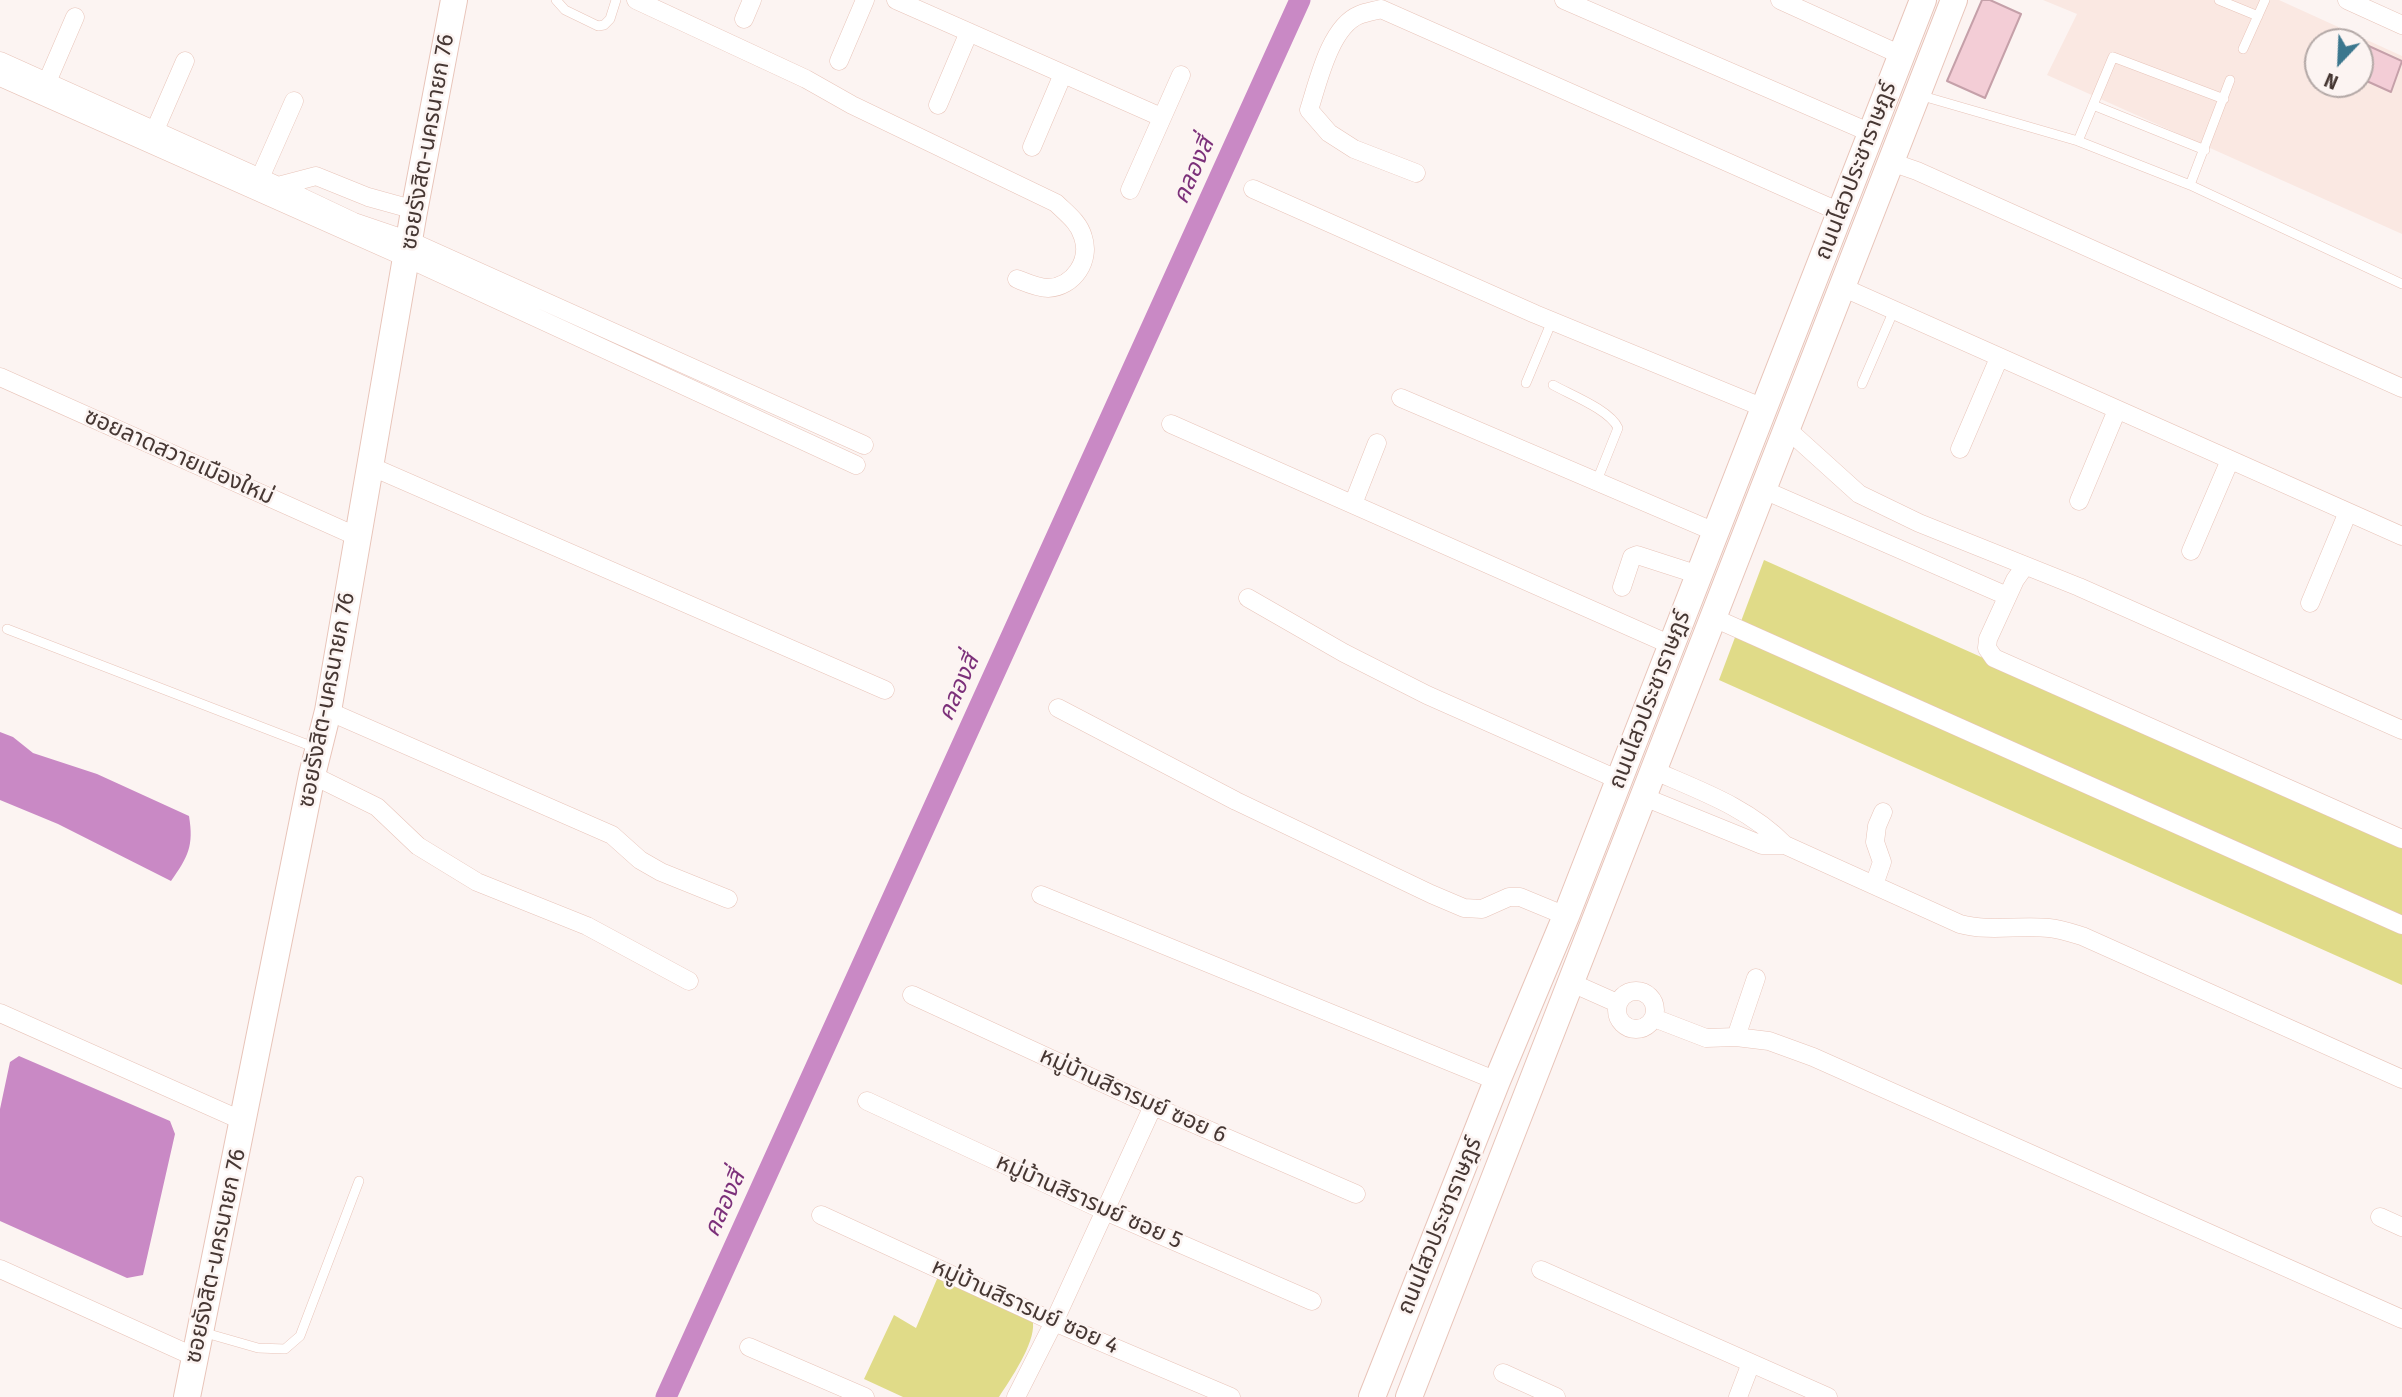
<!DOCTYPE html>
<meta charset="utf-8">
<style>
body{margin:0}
#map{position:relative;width:2402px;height:1397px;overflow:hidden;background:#fcf4f2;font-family:"Fira Sans",sans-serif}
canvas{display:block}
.north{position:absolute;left:2304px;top:28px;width:70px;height:70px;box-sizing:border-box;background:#fcf4f2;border:2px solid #b3a8a6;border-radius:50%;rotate:203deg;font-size:19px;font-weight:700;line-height:28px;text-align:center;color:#463733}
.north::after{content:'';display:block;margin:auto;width:24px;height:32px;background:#3b778e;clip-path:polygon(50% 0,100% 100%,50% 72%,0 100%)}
</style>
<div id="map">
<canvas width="2402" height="1397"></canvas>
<div class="north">N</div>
</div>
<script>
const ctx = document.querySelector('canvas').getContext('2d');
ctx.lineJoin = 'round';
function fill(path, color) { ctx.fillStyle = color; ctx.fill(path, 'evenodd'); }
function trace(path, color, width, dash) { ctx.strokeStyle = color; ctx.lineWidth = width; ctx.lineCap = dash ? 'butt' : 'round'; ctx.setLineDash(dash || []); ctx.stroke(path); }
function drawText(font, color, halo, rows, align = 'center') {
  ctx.font = font + ' "Fira Sans","Noto Sans Thai",sans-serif'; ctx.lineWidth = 5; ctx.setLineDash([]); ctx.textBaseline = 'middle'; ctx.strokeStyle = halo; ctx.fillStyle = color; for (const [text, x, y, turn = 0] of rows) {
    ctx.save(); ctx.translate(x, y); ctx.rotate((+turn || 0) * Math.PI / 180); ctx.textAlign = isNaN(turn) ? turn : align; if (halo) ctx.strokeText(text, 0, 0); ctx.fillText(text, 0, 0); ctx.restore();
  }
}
const built = new Path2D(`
 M2043,0H2279L2402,56V234L2047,75L2077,14ZM2318,42H2360V84H2318Z`);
const green = new Path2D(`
 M1764,560L2402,845V985L1719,680Z
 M940,1272L1026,1307C1028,1312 1032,1319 1033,1323C1035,1344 1010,1380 999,1397H903L864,1379L894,1315L916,1328Z`);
const water = new Path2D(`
 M0,732L13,737L33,753L97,774L189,816C194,846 188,857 171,881L58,824L0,800Z
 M19,1056L170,1121L175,1134L143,1275L127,1278L0,1221V1109L10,1062Z`);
const canal = new Path2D(`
 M666,1397L1300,0`);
const building = new Path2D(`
 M1982,0H1990L2021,14L1985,98L1947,81Z
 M2360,42L2402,61L2391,92L2360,78Z`);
const lane = new Path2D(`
 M556,0L565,10L598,26L604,25L610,19L616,0
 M2219,0L2258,16
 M2243,49L2265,0
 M1919,95L2078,141L2190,185L2402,284
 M2093,105L2205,150
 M2078,141L2113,57L2224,99
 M2190,185L2230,80
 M1526,383L1552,321
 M1862,384L1894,310
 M1553,385C1571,395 1610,410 1618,428L1596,483
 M7,629L316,748
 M202,1332L258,1348L285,1349L300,1336L359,1181`);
const street = new Path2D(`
 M636,0L806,79L852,105L1056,203C1066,213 1079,222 1083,237C1091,260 1074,287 1048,288C1038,288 1027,283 1017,279
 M896,0L1161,117
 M1564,0L1871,133
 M1780,0L1901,55
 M2347,0L2402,25
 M744,19L752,0
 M0,61L278,186
 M839,61L865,0
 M0,77L407,258L856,465
 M47,82L75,17
 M938,105L969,32
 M155,130L185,61
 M1032,147L1063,74
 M1891,162L1917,171L2402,388
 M1416,173L1354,149L1329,133L1309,110C1318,82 1330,27 1359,15C1366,12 1374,11 1381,9L1840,212
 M260,178L294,101
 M1253,189L1535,314L1764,408
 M1130,190L1181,75
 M415,210L368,197L316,176L278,186L354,222L410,241L864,445
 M1842,287L2402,536
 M0,377L358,537
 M1401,398L1715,532
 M1171,424L1671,645
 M1787,429L1859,494L1919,523L2079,587L2402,730
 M1960,449L1999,358
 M370,466L885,690
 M1764,490L2007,596
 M2079,501L2117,410
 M1353,504L1377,443
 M2191,551L2230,460
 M2025,566L2015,580L1988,639L1987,648L1994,658L2402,839
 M1622,587L1632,557L1637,555L1699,575
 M1248,598L1344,653L1427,695L1619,780
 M2310,603L2348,512
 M1714,618L2402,925
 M1058,708L1236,801L1431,894L1464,908L1482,909L1509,897H1520L1566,916
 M328,711L612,835L640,860L661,872L728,899
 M1655,771C1701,791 1749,808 1785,845L1960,924C1989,932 2019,925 2049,928C2060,929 2072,933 2082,936L2402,1079
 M312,775L377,807L418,846L477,882L587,926L689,981
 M1644,797L1762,845H1785
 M1874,885L1882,862L1875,842L1877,826L1883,812
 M1041,895L1497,1081
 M1572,983L1617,1003
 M1617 1010a19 19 0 1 1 38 0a19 19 0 1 1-38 0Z
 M912,995L1153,1106L1356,1194
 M0,1013L243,1121
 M1654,1018L1706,1038L1736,1037L1769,1041L1813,1057L2402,1319
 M1736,1037L1756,978
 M867,1101L1105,1211L1312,1301
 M821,1215L1054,1322L1231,1397
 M2380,1217L2402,1227
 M0,1269L195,1357
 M1541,1270L1828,1397
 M749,1347L865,1397
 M1503,1373L1556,1397
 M1016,1397L1054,1322L1153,1106
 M1738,1397L1751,1363`);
const secondary = new Path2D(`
 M187,1397L312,775L328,711L413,217L454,0
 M1372,1397L1497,1081L1566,916L1923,0
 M1409,1397L1954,0`);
const streetNames = [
 ["ซอยรังสิต-นครนายก 76",428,142,-80],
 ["ถนนไสวประชาราษฎร์",1856,171,-69],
 ["ซอยลาดสวายเมืองใหม่",179,457,24],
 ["ซอยรังสิต-นครนายก 76",327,700,-79],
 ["ถนนไสวประชาราษฎร์",1650,700,-69],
 ["หมู่บ้านสิรารมย์ ซอย 6",1133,1096,24],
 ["หมู่บ้านสิรารมย์ ซอย 5",1089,1202,24],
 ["ถนนไสวประชาราษฎร์",1440,1226,-68],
 ["ซอยรังสิต-นครนายก 76",216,1256,-78],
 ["หมู่บ้านสิรารมย์ ซอย 4",1025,1307,24]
];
const waterNames = [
 ["คลองสี่",1194,171,-66],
 ["คลองสี่",959,688,-66],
 ["คลองสี่",725,1204,-66]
];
fill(built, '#fae8e2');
fill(green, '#e0db88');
fill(water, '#c989c5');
trace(canal, '#c989c5', 21);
fill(building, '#f3cdd6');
trace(building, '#c5a0a9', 2);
trace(lane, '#e8c4b9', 10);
trace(street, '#e8c4b9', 19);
trace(secondary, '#e8c4b9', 28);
trace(lane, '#fff', 9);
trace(street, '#fff', 18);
trace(secondary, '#fff', 26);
drawText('23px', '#463733', '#fcf4f2', streetNames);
drawText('italic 24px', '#7c307a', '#fcf4f2', waterNames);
</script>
